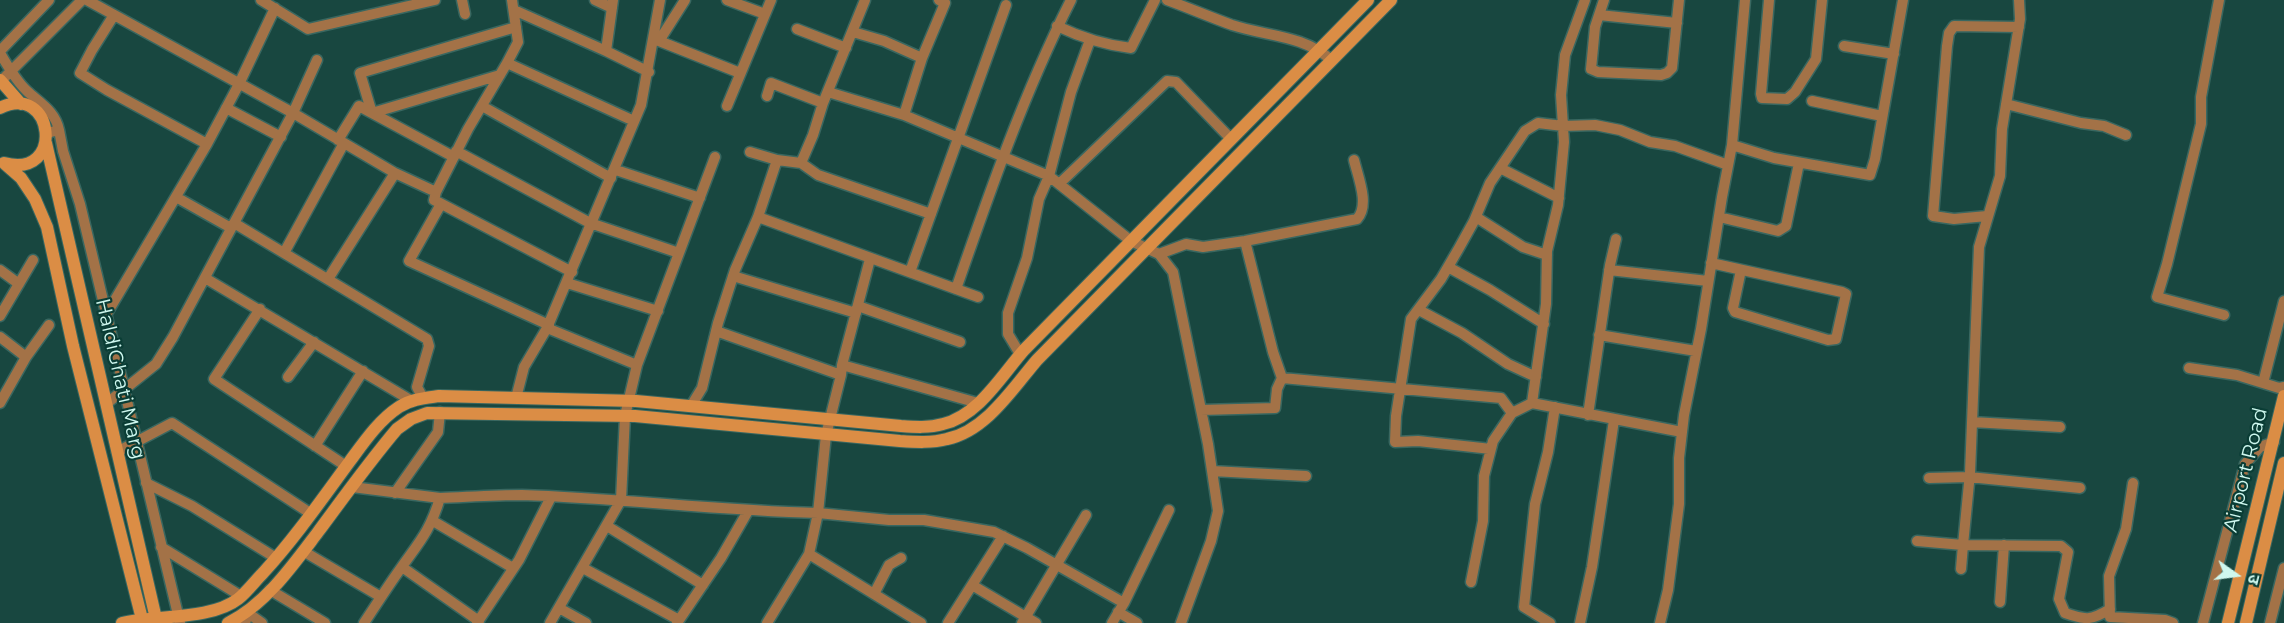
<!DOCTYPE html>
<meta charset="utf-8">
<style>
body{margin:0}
#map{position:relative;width:2284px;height:623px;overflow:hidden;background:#184740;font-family:Montserrat,"Noto Sans Devanagari",sans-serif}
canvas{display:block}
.north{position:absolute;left:2206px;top:545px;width:60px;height:60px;-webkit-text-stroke:4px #0a3d35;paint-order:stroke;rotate:104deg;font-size:16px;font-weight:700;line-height:24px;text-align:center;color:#cff8ef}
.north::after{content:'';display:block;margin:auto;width:21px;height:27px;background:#cff8ef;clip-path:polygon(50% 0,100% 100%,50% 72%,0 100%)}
</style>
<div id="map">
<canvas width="2284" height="623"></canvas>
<div class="north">उ</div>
</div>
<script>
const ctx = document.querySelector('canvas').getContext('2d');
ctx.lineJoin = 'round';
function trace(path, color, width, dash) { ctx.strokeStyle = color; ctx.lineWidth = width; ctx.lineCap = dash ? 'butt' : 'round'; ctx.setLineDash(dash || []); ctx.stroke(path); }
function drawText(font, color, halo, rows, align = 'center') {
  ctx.font = font + ' Montserrat,sans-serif'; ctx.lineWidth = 4.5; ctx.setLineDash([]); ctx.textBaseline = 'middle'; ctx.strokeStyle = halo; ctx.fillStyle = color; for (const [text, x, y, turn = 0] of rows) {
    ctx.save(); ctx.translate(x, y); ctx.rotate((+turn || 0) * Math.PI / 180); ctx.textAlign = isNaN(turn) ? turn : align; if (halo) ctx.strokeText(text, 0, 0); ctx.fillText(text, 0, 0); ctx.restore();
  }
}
const street = new Path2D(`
 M87,0L293,113L395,173L436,192
 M261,0L308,29L435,0
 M462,0L465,14
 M512,0L518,42L507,63L468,129L436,192L434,200L572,272
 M595,0L612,8
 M727,0L765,14
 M1167,0C1189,8 1210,17 1232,25C1265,36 1304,35 1331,60
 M1604,0L1595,27L1591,69L1598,72L1661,75L1667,73L1672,68L1679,0
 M1769,0L1761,94L1762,98L1787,99L1795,92L1816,59L1822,0
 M2219,0L2201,97V124L2167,264L2157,297L2224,315
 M514,10L606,51L649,72
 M114,15L92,50L80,73L107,90L207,144L239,84L275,8
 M1599,15L1677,23
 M1057,26C1082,38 1105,45 1131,48L1155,0
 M797,29L846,48
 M853,32L884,41L922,58
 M654,39L740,73
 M659,41L685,0
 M1844,46L1894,54
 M0,51L49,0
 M606,51L613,0
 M0,53C7,65 16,81 27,91C41,104 55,111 59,130
 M507,63L634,121
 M1,81L82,0
 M828,92L904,115L1049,176L1131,241L1159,254L1173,272L1208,444L1218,511L1211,541L1181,623
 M767,96L771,83L823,103
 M1812,101L1882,116
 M2006,104L2081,123L2104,126L2126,135
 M482,106L611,178
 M727,106L771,0
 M226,108L281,137
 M904,115L922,58L945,3L939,0
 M47,133L59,130L63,151L80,204L180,623
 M338,140L359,106L372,113L500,75
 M1732,145L1774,158L1870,175L1875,159L1903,0
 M456,151L590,223L679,253
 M750,152L777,160
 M454,157L372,113L360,73L516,27
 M801,163L818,175L931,214
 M1500,168L1559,198
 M616,170L700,198
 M1059,184L1167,81L1176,82L1231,139
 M176,197L231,228
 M441,204L409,261L549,325
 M1987,216L1954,219L1933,216L1947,46L1949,33L1954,26L2019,27
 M758,217L978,297
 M1476,217L1523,247L1547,255
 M1719,217L1778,231L1786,226L1799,163
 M234,223L427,339L429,346L417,387L423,398
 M284,253L344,143
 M1159,254L1186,244L1203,247L1245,241L1357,219C1370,205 1358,177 1354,160
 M870,259L842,365L841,375L826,435L818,513L889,520H924L994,532L1027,548L1124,603
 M1711,263L1842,292L1846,294L1836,339L1828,340L1735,312L1733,308L1741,270
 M1448,267L1490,290L1544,324
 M0,270L19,284
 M1609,270L1708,281
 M910,272L1006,5
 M733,276L856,313
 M205,278L412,401
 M328,279L395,173
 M567,283L658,311
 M956,289C990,191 1024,93 1071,0
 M858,306L960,342
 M260,309L214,379L346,466
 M1419,310L1462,333L1508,364L1536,377
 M106,315L207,144
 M0,316L33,260
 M547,328L637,365
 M716,331L841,375
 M1599,335L1696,351
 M0,337L26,357
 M1020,354L1008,334V313L1027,258L1039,199L1049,176L1071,92L1090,40
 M842,365L978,403
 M2189,368L2237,375L2279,388L2284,387
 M288,377L314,342
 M1282,378L1501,398L1512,413
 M2263,383L2284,301
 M516,398L524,367L547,328L641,105L660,0
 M0,403L26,357L49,325
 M1532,403L1546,304L1547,251L1558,205L1564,142L1561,95L1565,55L1585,0
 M106,404L156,364L173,337L293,113L317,60
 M691,406L702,388L718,323L735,270L758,217L777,160L801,163L813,135L823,103L865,0
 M1201,410L1275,408L1277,389L1282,378L1273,352L1245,241
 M1588,415L1610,265L1616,239
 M1972,422L2060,427
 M315,446L363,371
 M1491,449L1418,441L1395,442L1396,416L1411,319L1441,279L1459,248L1474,221L1490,183L1525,131L1538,123L1563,126L1595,125L1620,130L1650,142L1675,146L1728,165
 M117,452L172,423L310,513
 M1212,471L1306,476
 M1929,478L1969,477L2080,488
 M146,483L192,506L276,558
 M2133,483L2126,529L2109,576L2110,617L2165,620L2173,623
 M352,487L440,498
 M395,493L438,432L440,412
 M433,521L513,568
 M607,526L703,585
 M1917,541L1963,545L1970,473L1979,247L2000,176L2002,129L2020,19L2019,0
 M161,547L241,596
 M303,551L381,597
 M402,567L479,621
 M583,568L679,620
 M1961,569L1963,545L2061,546L2068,552L2059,599L2065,613C2085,620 2091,621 2110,609
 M1471,582L1483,521L1484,476L1493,441L1512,413L1532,403L1682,432
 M972,585L1036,623
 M270,590L325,623
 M874,594L889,565L901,558
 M2000,602L2004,545
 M559,608L586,623
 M1118,612L1137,623
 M245,623L248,613L262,623
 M364,623C376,605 388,586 401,568C420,541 430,531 440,498C467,497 495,495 522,495C621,498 719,511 818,513L809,554L921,623
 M477,623L519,560L551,497
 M550,623L621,500L625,416L637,365L715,157
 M677,623L721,558L748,511
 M767,623L809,554
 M948,623L1003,536
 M1022,623L1086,515
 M1112,623L1124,603L1169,510
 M1550,623L1524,607L1535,504L1548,452L1555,407
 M1580,623L1592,567L1614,420
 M1660,623L1668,590L1679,504V458L1684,415L1701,329L1722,197L1732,145L1745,0
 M2203,623L2245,464L2260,447L2274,442
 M2270,623L2284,568`);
const secondary = new Path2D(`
 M0,80L21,104
 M0,108C54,81 66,180 4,163
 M46,143L157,623
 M5,164L21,178L35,199L47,227L73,346L143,623
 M122,623C156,615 211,620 238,599C247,592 255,581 263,573C295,538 322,499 350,461C364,442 379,420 399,407C411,399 425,398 439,396L636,401L901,426C915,427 929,428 943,424C978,416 1002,375 1024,350L1368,0
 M228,623C266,604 293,565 318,532C344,497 369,462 397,429L411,419L427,413L635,416L900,441C916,442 932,443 947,439C986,431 1013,388 1037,360L1391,0
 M2228,623L2284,396
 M2246,623L2284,463`);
const streetNames = [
 ["HaldiGhati Marg",120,379,77],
 ["Airport Road",2246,470,-76]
];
trace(street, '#396760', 13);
trace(secondary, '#396760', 14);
trace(street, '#a37247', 10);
trace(secondary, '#db8d45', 12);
drawText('20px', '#cff8ef', '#0a3d35', streetNames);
</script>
